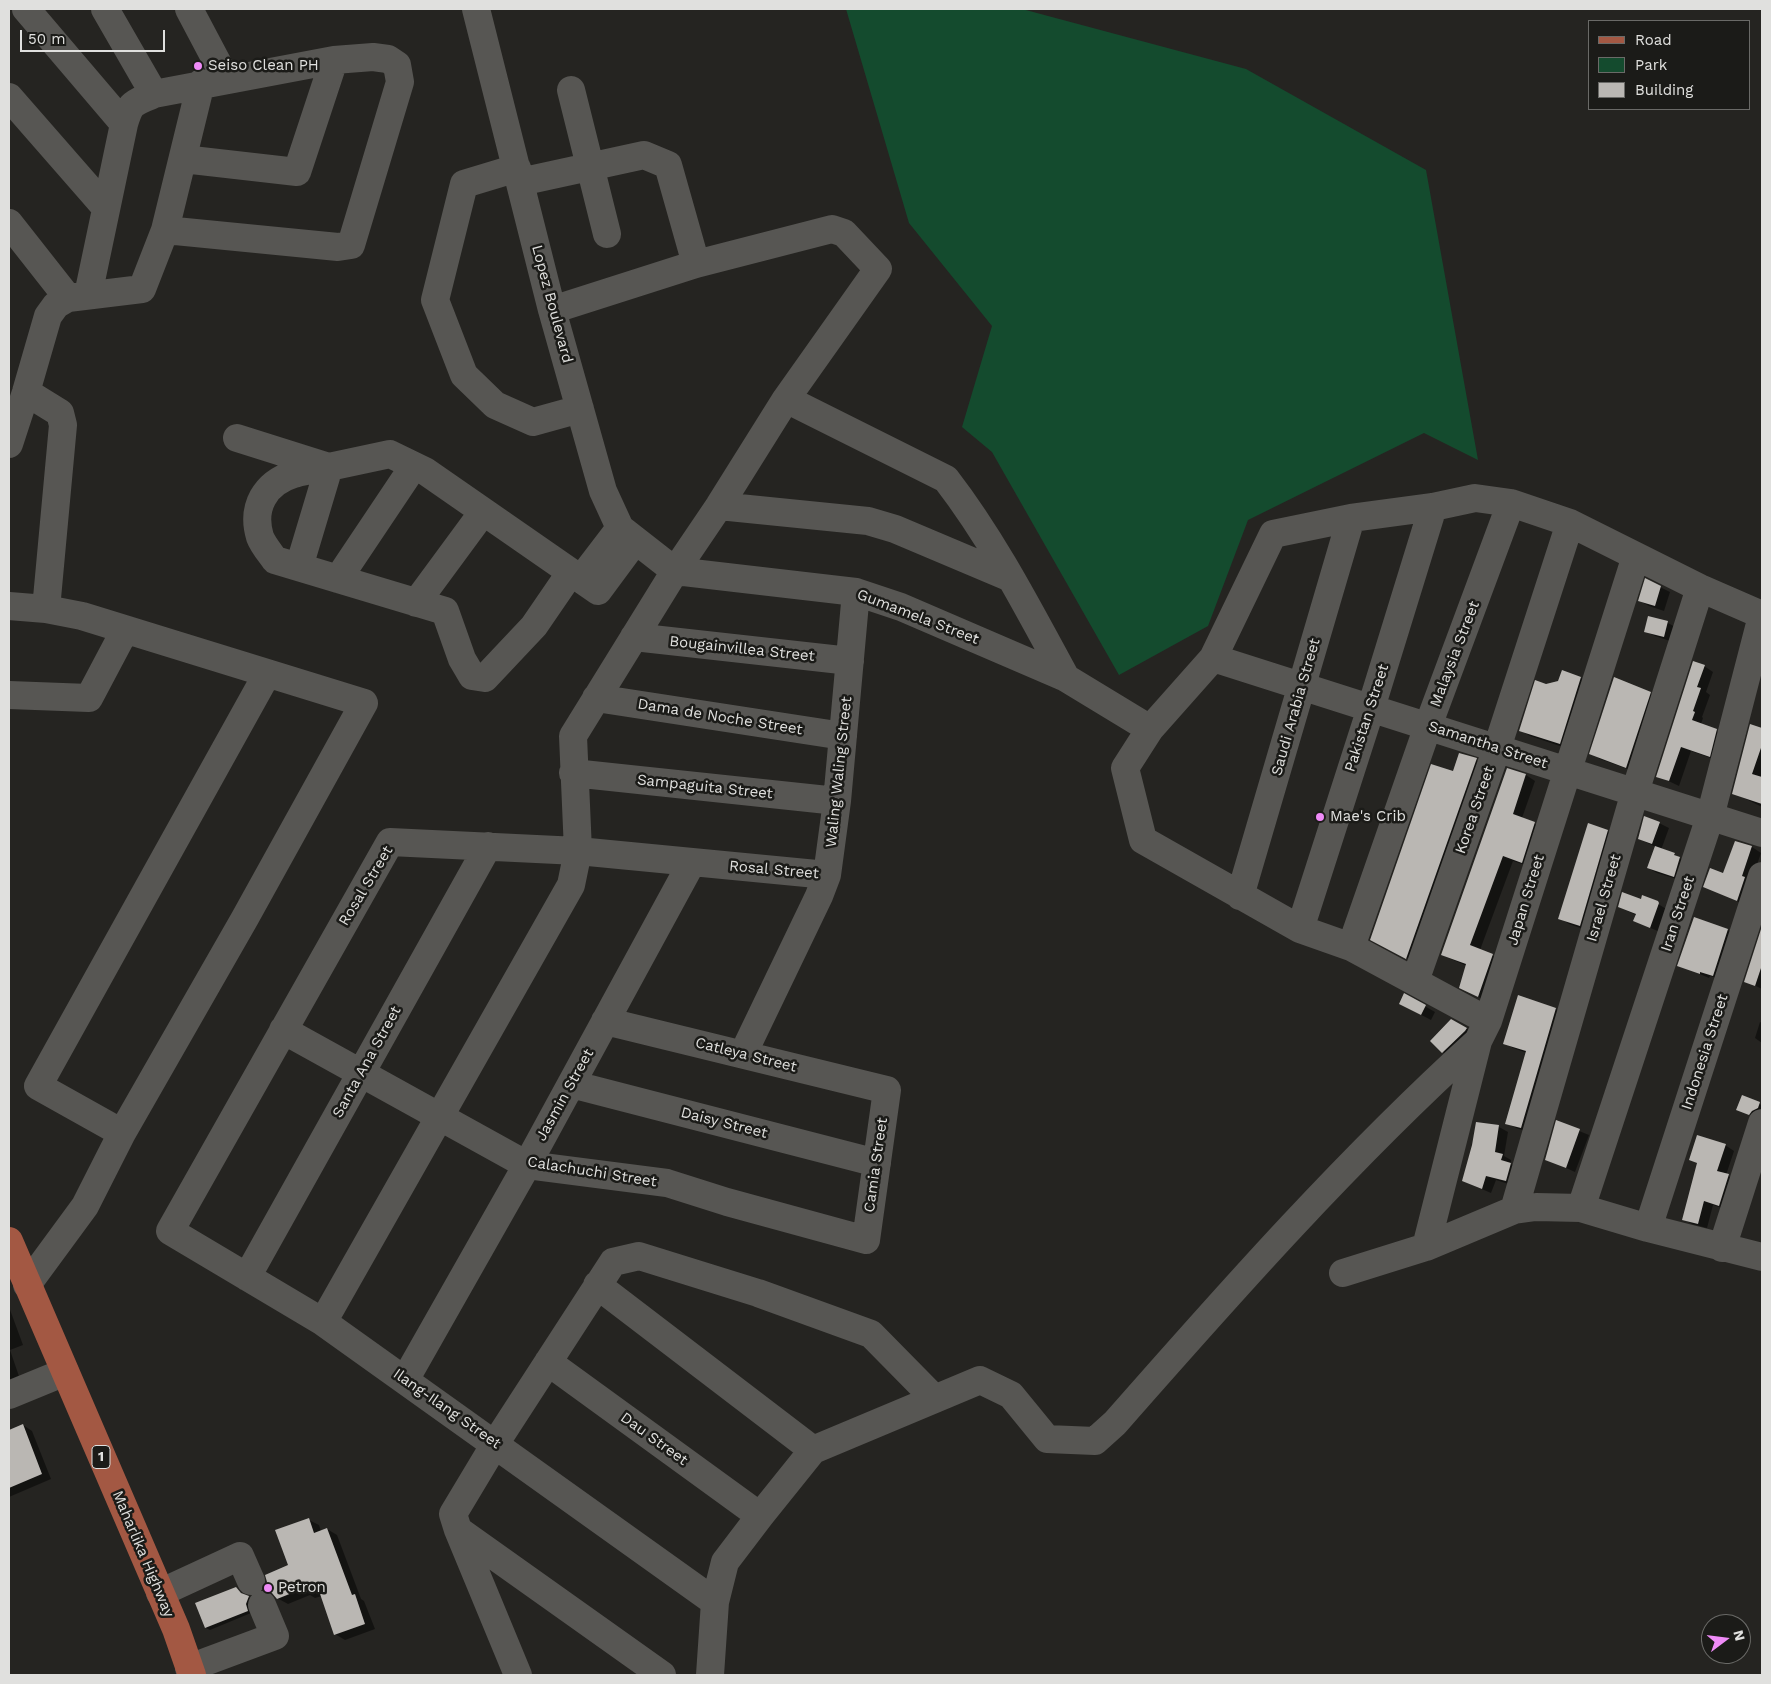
<!DOCTYPE html>
<style>
body{margin:0}
#map{position:relative;width:1771px;height:1684px;overflow:hidden;background:#252421;font-family:"Work Sans",sans-serif}
canvas{display:block}
.frame{position:absolute;inset:0;border:10px solid #e0e0de;pointer-events:none}
.legend{position:absolute;left:1588px;top:20px;width:162px;height:90px;box-sizing:border-box;background:#1b1b18;border:1px solid #6a6a67;margin:0;padding:6px 9px;list-style:none;font-size:15px;color:#e0e0de}
.legend li{display:flex;align-items:center;gap:10px;height:25px}
.legend b{width:25px;border:1px solid #6a6a67}
.north{position:absolute;left:1701px;top:1614px;width:50px;height:50px;box-sizing:border-box;background:#1b1b18;border:1px solid #6a6a67;border-radius:50%;rotate:75deg;font-size:14px;font-weight:700;line-height:20px;text-align:center;color:#e0e0de}
.north::after{content:'';display:block;margin:auto;width:18px;height:22px;background:#ef8bf7;clip-path:polygon(50% 0,100% 100%,50% 72%,0 100%)}
.scale{position:absolute;left:20px;top:30px;width:145px;height:22px;box-sizing:border-box;border:2px solid #e0e0de;border-top:0;padding-left:6px;font-size:15px;line-height:18px;white-space:nowrap;color:#e0e0de;-webkit-text-stroke:4px #1b1b18;paint-order:stroke}
</style>
<div id="map">
<canvas width="1771" height="1684"></canvas>
<div class="frame"></div>
<ul class="legend">
<li><b style="height:6px;background:#a35843"></b>Road</li>
<li><b style="height:14px;background:#144b2e"></b>Park</li>
<li><b style="height:14px;background:#bab7b3"></b>Building</li>
</ul>
<div class="north">N</div>
<div class="scale">50 m</div>
</div>
<script>
const ctx = document.querySelector('canvas').getContext('2d');
ctx.lineJoin = 'round';
function fill(path, color) { ctx.fillStyle = color; ctx.fill(path, 'evenodd'); }
function trace(path, color, width, dash) { ctx.strokeStyle = color; ctx.lineWidth = width; ctx.lineCap = dash ? 'butt' : 'round'; ctx.setLineDash(dash || []); ctx.stroke(path); }
function drawText(font, color, halo, rows, align = 'center') {
  ctx.font = font + ' "Work Sans",sans-serif'; ctx.lineWidth = 5; ctx.setLineDash([]); ctx.textBaseline = 'middle'; ctx.strokeStyle = halo; ctx.fillStyle = color; for (const [text, x, y, turn = 0] of rows) {
    ctx.save(); ctx.translate(x, y); ctx.rotate((+turn || 0) * Math.PI / 180); ctx.textAlign = isNaN(turn) ? turn : align; if (halo) ctx.strokeText(text, 0, 0); ctx.fillText(text, 0, 0); ctx.restore();
  }
}
const green = new Path2D(`
 M846,9H1022L1246,69L1426,170L1478,460L1424,433L1248,520L1208,626L1119,675L992,452L962,427L992,326L909,223Z`);
const shadow = new Path2D(`
 M1660,587L1670,592L1664,611L1649,606L1640,601Z
 M1668,623L1677,628L1673,642L1655,636L1645,631Z
 M1704,666L1713,672L1706,692L1710,695L1702,717L1703,718L1701,724L1725,735L1719,761L1691,751L1679,786L1658,776Z
 M1581,678L1590,683L1569,749L1530,736L1520,730L1546,685Z
 M1650,693L1659,698L1636,772L1600,759L1591,753Z
 M1751,725L1762,729V807L1734,793Z
 M1476,760L1485,765L1416,963L1372,939L1453,773Z
 M1507,770L1526,775L1535,781L1522,818L1544,828L1531,867L1513,861L1480,950L1502,960L1487,1001L1470,993L1467,966L1442,955Z
 M1659,823L1669,828L1661,850L1684,860L1683,881L1657,873L1648,868L1656,847L1639,839Z
 M1607,831L1617,836L1589,931L1569,924L1560,918Z
 M1736,842L1752,847L1761,853L1751,882L1746,905L1705,887L1724,875Z
 M1642,900L1658,904L1668,910L1660,932L1634,921L1636,915L1619,907Z
 M1694,918L1728,930L1737,936L1723,980L1710,976L1709,978L1679,965Z
 M1762,930V989L1746,981Z
 M1405,995L1435,1012L1431,1020L1410,1009Z
 M1519,997L1556,1009L1565,1014L1531,1133L1516,1128L1507,1123L1527,1053L1513,1048L1504,1043Z
 M1451,1020L1476,1034L1452,1057L1443,1052Z
 M1760,1022L1762,1023V1043L1755,1038Z
 M1759,1104L1762,1105V1116L1759,1119L1738,1109Z
 M1557,1122L1589,1135L1575,1172L1546,1159Z
 M1477,1123L1499,1127L1508,1132L1504,1156L1511,1160V1164L1520,1169L1515,1186L1496,1180L1491,1193L1463,1181Z
 M1725,1145L1734,1151L1726,1175L1738,1181L1728,1210L1713,1205L1707,1228L1692,1224L1683,1219L1698,1164L1690,1159Z
 M9,1307L23,1345L10,1350L22,1385L9,1389Z
 M23,1425L32,1431L51,1479L9,1497V1431Z
 M309,1520L319,1525L321,1531L327,1529L337,1535L361,1599L364,1601L375,1629L345,1640L335,1634L322,1596L315,1598L310,1595L288,1604L277,1598Z
 M236,1588L245,1596L253,1600L251,1613L210,1630L206,1628Z`);
const building = new Path2D(`
 M1645,578L1661,586L1655,606L1638,601Z
 M1648,616L1668,621L1664,637L1644,632Z
 M1693,661L1705,665L1697,687L1701,688L1693,711L1695,712L1692,720L1717,729L1710,757L1681,747L1669,781L1656,777Z
 M1562,670L1581,677L1560,744L1519,731L1535,680L1546,684L1558,681Z
 M1614,677L1651,692L1626,768L1589,754Z
 M1750,724L1762,728V745L1752,774L1762,777V804L1732,794Z
 M1459,753L1477,758L1406,959L1370,940L1431,764L1453,771Z
 M1507,768L1526,774L1513,814L1535,822L1522,863L1503,856L1470,945L1493,954L1478,997L1459,988L1466,964L1441,955Z
 M1644,816L1660,822L1652,844L1638,839Z
 M1588,823L1608,830L1580,926L1558,919Z
 M1735,841L1752,846L1742,876L1745,877L1737,901L1703,887L1710,868L1723,873Z
 M1655,846L1675,853L1674,855L1680,857L1674,877L1647,868Z
 M1622,892L1641,899L1642,895L1658,901L1659,903L1650,928L1633,921L1636,914L1618,907Z
 M1694,917L1728,929L1713,976L1700,972V974L1677,966Z
 M1762,926V965L1755,986L1744,982Z
 M1404,993L1426,1005L1421,1015L1399,1004Z
 M1518,995L1556,1008L1521,1128L1505,1124L1526,1051L1503,1044Z
 M1451,1019L1467,1028L1465,1031L1442,1053L1430,1041Z
 M1742,1095L1760,1102L1758,1108L1752,1111L1749,1115L1736,1110Z
 M1556,1120L1580,1129L1566,1168L1545,1160Z
 M1476,1122L1499,1125L1495,1152L1503,1154L1501,1160L1511,1163L1506,1181L1486,1176L1482,1189L1462,1181L1472,1145Z
 M1697,1135L1726,1144L1717,1171L1729,1174L1719,1206L1704,1201L1698,1224L1682,1220L1697,1163L1689,1160Z
 M23,1424L42,1474L9,1488V1430Z
 M309,1518L314,1533L327,1528L352,1595L355,1594L365,1624L334,1635L318,1588L304,1593L302,1589L277,1599L272,1593L264,1590L267,1582L265,1575L288,1565L275,1530Z
 M236,1587L241,1593L249,1596L246,1604L248,1611L205,1628L195,1603Z`);
const minor = new Path2D(`
 M26,9L124,124
 M105,9L154,94
 M189,9L226,79
 M476,9L552,310L603,491L620,528L675,571L856,592L901,607L1066,678L1150,729
 M571,90L607,234
 M9,97L106,208
 M183,159L297,172L334,60
 M517,168L464,184L435,300L464,375L495,405L533,422L580,409
 M520,182L644,155L668,165L696,264
 M9,223L68,298
 M88,295L124,124C131,101 133,104 154,94L334,60L373,57L388,59L397,65L400,82L351,245L338,247L165,230
 M26,392L60,413L63,425L46,609
 M786,399L946,479C993,540 1029,610 1066,678
 M237,438L329,467C318,469 305,470 294,474C265,483 251,507 260,537C263,545 270,553 275,560L445,611L462,659L472,676L485,678L534,626L571,572
 M9,444L26,392L48,316L56,305L68,298L142,289L165,230L201,83
 M719,506L868,521L895,529L1011,578
 M299,567L329,467L390,454L425,471L598,591L635,541
 M338,579L413,467
 M581,579L620,528
 M416,603L483,512
 M9,606L46,609L82,616L364,703L245,918L122,1133L85,1206L27,1285
 M634,637L850,661
 M1213,658L1762,833
 M9,695L89,698L125,630
 M596,698L843,736
 M573,773L837,801
 M1240,896L1351,518
 M1300,929L1371,708L1433,507
 M1351,947L1428,726L1511,503
 M1415,981L1497,748L1570,523
 M1488,1021L1351,947L1300,929L1143,840L1125,768L1150,729L1213,658L1273,534L1351,518L1433,507L1475,498L1511,503L1570,523L1700,588L1762,615
 M283,1030L527,1165L667,1183L727,1202L866,1240L887,1090L605,1021
 M743,1054L819,896L827,875L837,801L856,592
 M571,1084L877,1163
 M122,1133L38,1086L267,674
 M1581,1208L1710,817L1762,616
 M1514,1210L1635,792L1700,588
 M1648,1228L1762,876
 M1426,1247L1478,1041L1488,1021L1636,556
 M1722,1248L1762,1123
 M1343,1273L1426,1247L1514,1210L1536,1207L1581,1208L1648,1228L1762,1257
 M247,1277L488,846
 M597,1285L813,1450
 M323,1322L571,885L578,851L573,736L675,571L719,506L786,399L878,269L844,233L832,229L696,264L552,310
 M548,1362L760,1516
 M405,1380L527,1165L692,862
 M9,1395L65,1372
 M458,1530L662,1675
 M160,1593L240,1556L251,1581
 M715,1602L323,1322L170,1231L390,842L578,851L827,875
 M189,1668L275,1636L262,1605
 M518,1675L458,1530L453,1514L495,1444L613,1262L639,1256L758,1293L871,1334L935,1399
 M710,1675L715,1602L725,1562L760,1516L813,1450L980,1380L1011,1395L1047,1439L1095,1441L1115,1423C1231,1291 1348,1159 1478,1041`);
const major = new Path2D(`
 M9,1241L176,1629L192,1675`);
const markers = [
 [198,66,5,"#ef8bf7"],
 [1320,817,5,"#ef8bf7"],
 [268,1588,5,"#ef8bf7"]
];
const shields = [
 [101,1457,18]
];
const shieldNames = [
 ["1",101,1457]
];
const poiNames = [
 ["Seiso Clean PH",208,66],
 ["Mae's Crib",1330,817],
 ["Petron",278,1588]
];
const streetNames = [
 ["Lopez Boulevard",552,304,75],
 ["Gumamela Street",918,617,21],
 ["Bougainvillea Street",742,649,6],
 ["Malaysia Street",1455,654,-69],
 ["Saudi Arabia Street",1296,707,-74],
 ["Dama de Noche Street",720,717,9],
 ["Pakistan Street",1367,718,-72],
 ["Samantha Street",1488,745,18],
 ["Waling Waling Street",839,772,-84],
 ["Sampaguita Street",705,787,6],
 ["Korea Street",1475,810,-71],
 ["Rosal Street",774,870,5],
 ["Rosal Street",366,886,-59],
 ["Israel Street",1604,898,-74],
 ["Japan Street",1526,900,-73],
 ["Iran Street",1678,914,-72],
 ["Indonesia Street",1705,1052,-72],
 ["Catleya Street",746,1055,14],
 ["Santa Ana Street",367,1062,-61],
 ["Jasmin Street",565,1095,-61],
 ["Daisy Street",724,1123,14],
 ["Camia Street",876,1165,-82],
 ["Calachuchi Street",592,1172,9],
 ["Ilang-Ilang Street",447,1409,35],
 ["Dau Street",654,1439,36],
 ["Maharlika Highway",143,1554,67]
];
fill(green, '#144b2e');
fill(shadow, '#0007');
fill(building, '#bab7b3');
trace(minor, '#575653', 28);
trace(major, '#a35843', 28);
for (const [x, y, r, color] of markers) { const dot = new Path2D(); dot.arc(x, y, r, 0, 2 * Math.PI); ctx.fillStyle = color; ctx.fill(dot); trace(dot, '#1b1b18', 2); }
for (const [x, y, w] of shields) { const box = new Path2D(); box.roundRect(x - w / 2, y - 11.5, w, 23, 4); ctx.fillStyle = '#1b1b18'; ctx.fill(box); trace(box, '#e0e0de', 1); }
drawText('bold 14px', '#e0e0de', null, shieldNames);
drawText('15px', '#e0e0de', '#1b1b18', poiNames, 'left');
drawText('15px', '#e0e0de', '#1b1b18', streetNames);
</script>
